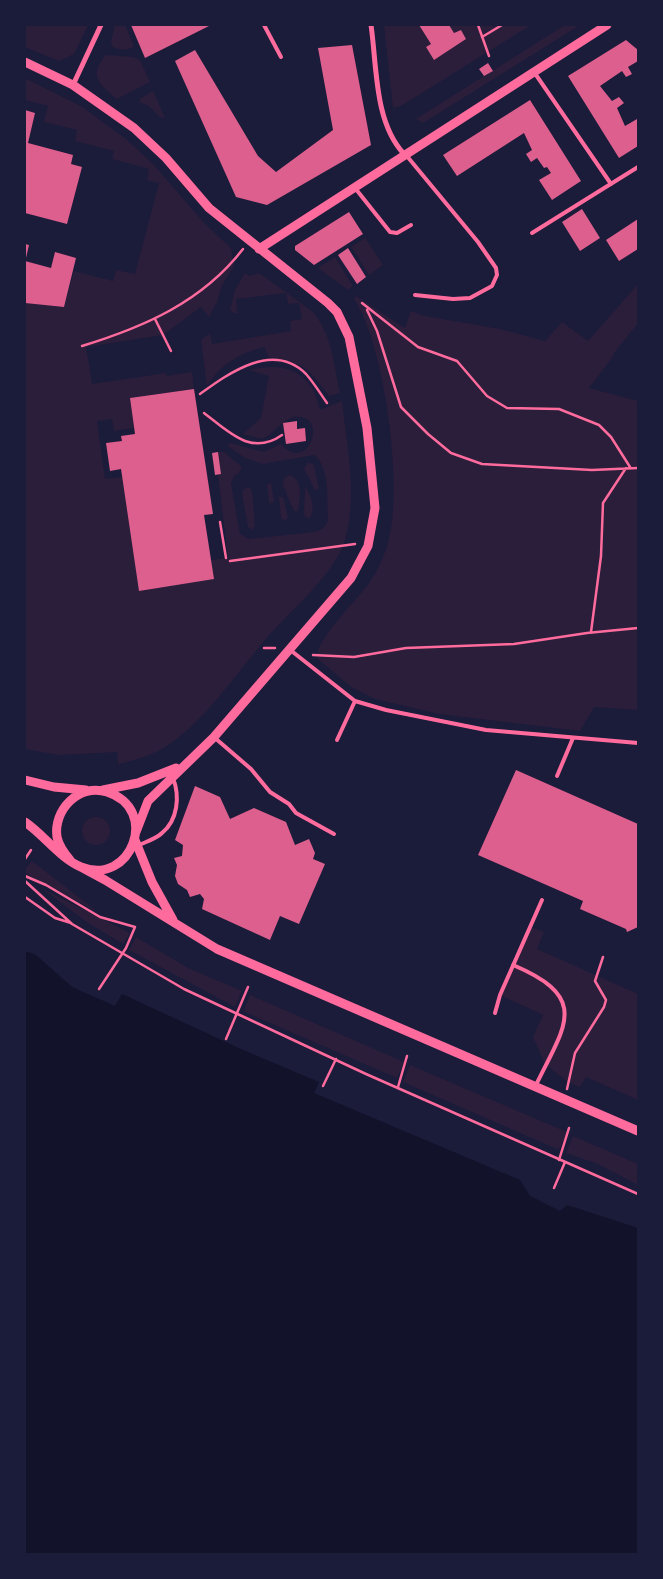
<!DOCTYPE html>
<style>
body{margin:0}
#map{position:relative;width:663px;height:1579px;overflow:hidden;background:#1b1b3a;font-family:"Archivo Narrow",sans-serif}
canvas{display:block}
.frame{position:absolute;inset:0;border:26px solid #1b1b3a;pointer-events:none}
</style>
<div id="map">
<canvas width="663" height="1579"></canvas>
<div class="frame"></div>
</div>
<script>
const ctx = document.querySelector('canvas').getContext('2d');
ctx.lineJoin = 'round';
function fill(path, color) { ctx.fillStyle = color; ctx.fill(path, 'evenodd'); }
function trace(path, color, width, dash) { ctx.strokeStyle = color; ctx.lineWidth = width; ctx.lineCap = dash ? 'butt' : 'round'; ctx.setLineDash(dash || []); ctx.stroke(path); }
const green = new Path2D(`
 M25,25H88L74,54L59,61L25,47Z
 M115,25H125L134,46C129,51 118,51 112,46L111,41Z
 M384,25H419L431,44L426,47L434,60L466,39L461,30L454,33L449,25H531L401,106L393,108Z
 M565,25H580L423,123L416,119Z
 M106,55L133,57L140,60L150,82L117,99C99,84 88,76 106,55Z
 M25,78L81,106L126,139L154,165L205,224L231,248L234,266L222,285L217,302L209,317L201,307L163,335L86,347L92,384L166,373L167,376L192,372L194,389L130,398L134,428L114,431L112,419L97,421L105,479L122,477L139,590L213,579L211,560L228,558L218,475L221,474L218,452H224L242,467L239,473L234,476L231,484L240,534L249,539L314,532C323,529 326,528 328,519C327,501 330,466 314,455L263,464L245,458L228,446L230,443L264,452L281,444C309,476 330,412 294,417C283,419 274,434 262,439L243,434L261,418L269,376L249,370C285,361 312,371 320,410L342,401C347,448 358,494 345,540C335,574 288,613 265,640C235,675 208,717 170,744C154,755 136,760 118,764L117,752L59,755L25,749V305L26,303L64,307L74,271L113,281L116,270L135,274L159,183L147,180L149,169L112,159L114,151L75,141L77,130L44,122L48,106L25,100Z
 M153,91L165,118L160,117L149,106L139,102L141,98Z
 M365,238L383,265L369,275L351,247Z
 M335,257L353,286L348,290L318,268Z
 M245,273L250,276L259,273L313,312C332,335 334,365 340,393L329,396C309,369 303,361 269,357L264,347C240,353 221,364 207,386L201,340L210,333L212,344L291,331L290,321L302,319L299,303L288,304L286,293L236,299L237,313H234L230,310L235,290Z
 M638,284V323L614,353L612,358L589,388L638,401V710L594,707L580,731L439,714L375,699L351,687L318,659C311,643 361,597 371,580C378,570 383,558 387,546C405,495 385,344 354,299L356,296L405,328L411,311L425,316L500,329L545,341L562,322L588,341Z
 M308,462L314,465L319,489L315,490L304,469Z
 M289,475C304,479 300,499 298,511H294L283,485L284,478Z
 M271,482L274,501L271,504L269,502L267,485Z
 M246,487L250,488L252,491L255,526L252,530L248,527L242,493Z
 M305,487C312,497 316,509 309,519L304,515Z
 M279,497H283L288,517L285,521L281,518Z
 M82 831a14 14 0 1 1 28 0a14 14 0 1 1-28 0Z
 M32,861L99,913L25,873V869Z
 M43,889L130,933L123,944L85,921Z
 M531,927L544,932L537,949L638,994V1100L586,1077L580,1087L569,1083L545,1064L533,1037L543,1015L500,995Z
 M136,937L188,968L242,991L235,1007L129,950Z
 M250,995L404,1062L397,1078L247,1013L244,1010Z
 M410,1065L567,1132L560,1148L557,1149L403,1082Z
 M573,1136L638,1164V1185L598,1164L566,1153Z`);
const water = new Path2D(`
 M25,951L36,955L72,987L115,1006L122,994L243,1050L319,1082L314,1093L520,1180L530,1196L560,1211L567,1205L638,1228V1554H25Z`);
const building = new Path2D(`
 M131,25H211L145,58Z
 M419,25H449L454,33L461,30L466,39L434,60L426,47L431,44Z
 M626,40L638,50V61L628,67L632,74L626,77L622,71L600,86L612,101L619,97L624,103L617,108L625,126L637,119L638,121V146L619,158L568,76Z
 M352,45L371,145L267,205L236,197L175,61L195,50L258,156L276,172L333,130L318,48Z
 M488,63L493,71L484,76L479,69Z
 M530,100L581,181L552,200L539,180L551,173L547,167L544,168L537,158L531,162L526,154L532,150L524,133L457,176L443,155Z
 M25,110L35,113L28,143L73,155L71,164L82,167L67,224L25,213Z
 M582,209L600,238L580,251L562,222Z
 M349,212L363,234L314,265L295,250V246Z
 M638,219V249L619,261L606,240Z
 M25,244L29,245L26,258H25Z
 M348,248L366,277L357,284L338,255Z
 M55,252L76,258L64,307L25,303V261L51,268Z
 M194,389L213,514L204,515L214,579L139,591L121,469L110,471L106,443L122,441L121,436L135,434L130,398Z
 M297,421V429L305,428L306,441L286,444L283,423Z
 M218,452L221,474L215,475L212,453Z
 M516,770L638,824V927L627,932L626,929L580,909L583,901L478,855Z
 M195,786L220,797L230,819L254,808L286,822L295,845L309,839L315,853L313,859L325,864L299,924L280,916L270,940L202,909L204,899L200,894L190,897L187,890L178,884L175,876L177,865L174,858L182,856L183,845L175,840Z`);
const path = new Path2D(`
 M478,25L489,56
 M482,37L502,25
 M362,303L418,347L457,361L487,396L507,408L559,409L599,425L611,437L630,467
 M367,310L377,331L401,407L428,434L451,453L482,464L592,470L638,468
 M155,319L171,351
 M82,346C144,327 202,302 243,249
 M200,394C229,373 273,341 306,374C314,383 320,393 327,403
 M204,413C228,431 251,457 282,435
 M220,522L226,558
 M230,561L355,544
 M591,632L601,556L603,503L626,468
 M264,648H275
 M313,655L354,657L406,648L514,644L587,633L638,628
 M25,859L31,850
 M25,876L46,885L100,917L135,927L126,948L99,989
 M25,881L72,924L184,989L366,1074L638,1194
 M25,897L55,918L71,923
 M226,1039L248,987
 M323,1086L336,1059
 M398,1087L407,1056
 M567,1089L575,1053L604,1007L606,1000L595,981L603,957
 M559,1160L569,1128
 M554,1188L565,1162`);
const service = new Path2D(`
 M264,25L281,57
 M534,72L611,184
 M406,155L478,242L496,268L497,275L492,286L470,298L453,299L415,295
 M355,188L390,232L397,233L411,225
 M532,233L638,167
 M289,649L355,701L386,710L486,730L638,743
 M215,738L251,769L270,792L289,804L296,813L334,834
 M337,740L355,701
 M557,776L573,738
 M137,846C145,842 156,839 162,833C178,820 180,796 173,778
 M513,965C591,998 565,1025 536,1085
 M495,1013L500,995L542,900`);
const minor = new Path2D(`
 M371,25C377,66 374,122 404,154
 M73,85L101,25`);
const tertiary = new Path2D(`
 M25,62L73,85L134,128L166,158L209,208L328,303L337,312L349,337L367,428L375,508L368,546L351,578L214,737L148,801L136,832
 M259,249L607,25
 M25,780L54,787L86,790
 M103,790L138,783L176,768
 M25,822C44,835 60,858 81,867C131,887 161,809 107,792C79,783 53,810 57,837C59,846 64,853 70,860
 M135,840L152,882L173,920
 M81,867L105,880L217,949L638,1131`);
fill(green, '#2a1e3b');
fill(water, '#12122b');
fill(building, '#dd5f8e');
trace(path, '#ff6b9d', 2.5);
trace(service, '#ff6b9d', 4);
trace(minor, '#ff6b9d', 5);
trace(tertiary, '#ff6b9d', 9);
</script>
